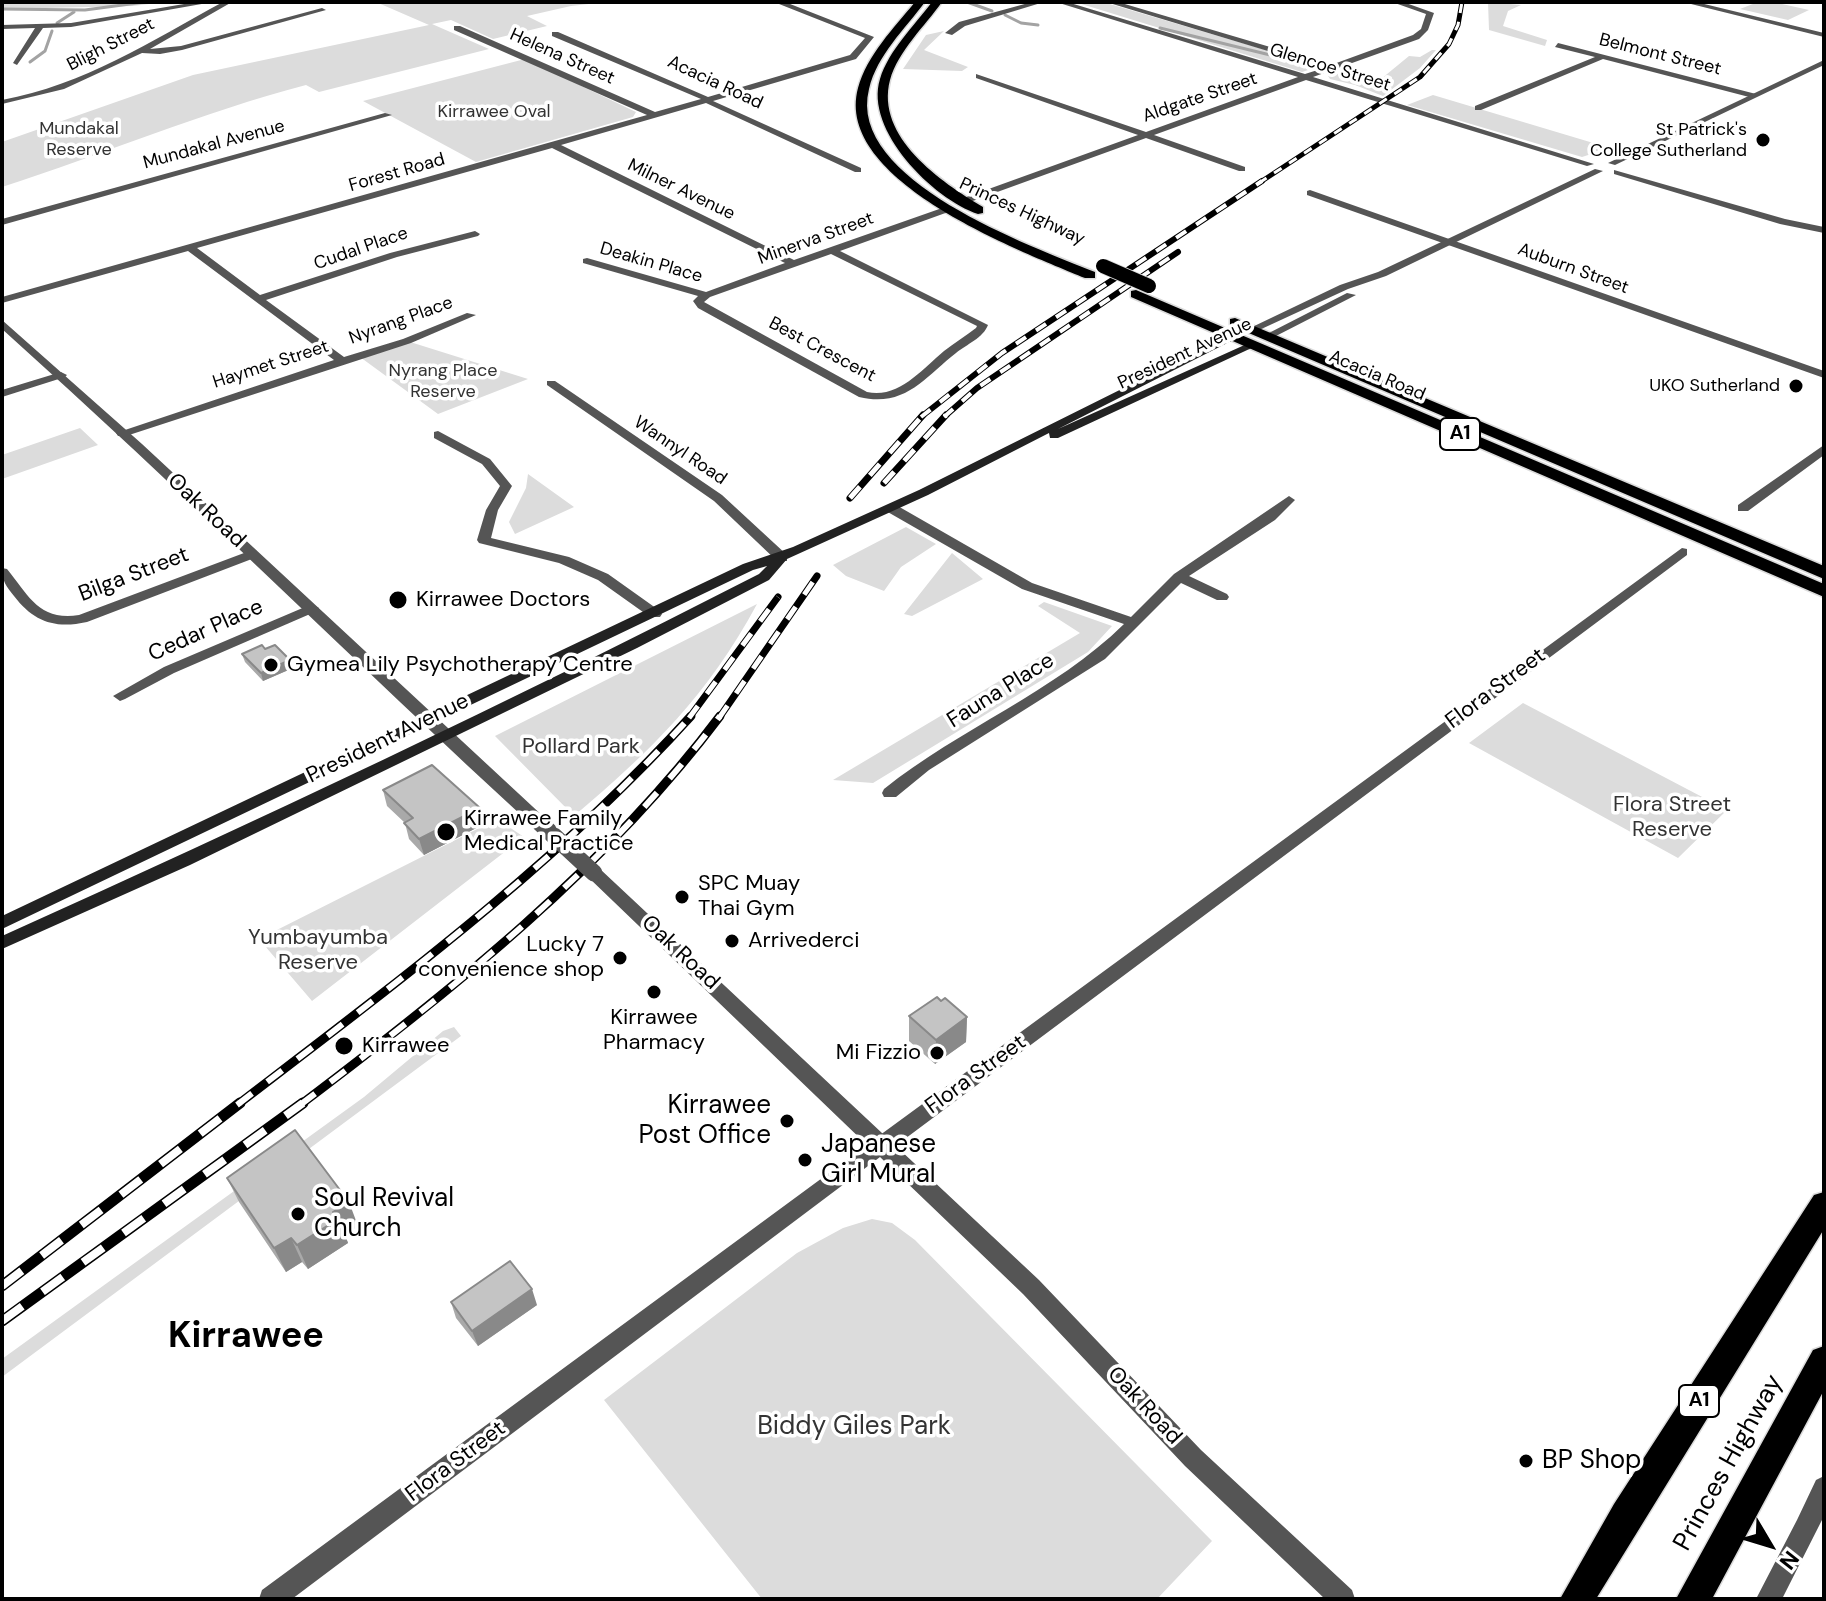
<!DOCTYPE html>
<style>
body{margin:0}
#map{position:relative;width:1826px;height:1601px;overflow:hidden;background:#fff;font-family:"DM Sans",sans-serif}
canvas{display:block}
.frame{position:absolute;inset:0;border:4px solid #000;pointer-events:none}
.north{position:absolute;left:1730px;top:1505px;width:80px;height:80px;-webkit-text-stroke:6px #fff;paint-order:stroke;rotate:128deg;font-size:22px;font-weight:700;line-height:32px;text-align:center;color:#000}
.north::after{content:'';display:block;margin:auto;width:28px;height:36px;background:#000;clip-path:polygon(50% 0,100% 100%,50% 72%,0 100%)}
</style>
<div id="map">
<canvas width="1826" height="1601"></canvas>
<div class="frame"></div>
<div class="north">N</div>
</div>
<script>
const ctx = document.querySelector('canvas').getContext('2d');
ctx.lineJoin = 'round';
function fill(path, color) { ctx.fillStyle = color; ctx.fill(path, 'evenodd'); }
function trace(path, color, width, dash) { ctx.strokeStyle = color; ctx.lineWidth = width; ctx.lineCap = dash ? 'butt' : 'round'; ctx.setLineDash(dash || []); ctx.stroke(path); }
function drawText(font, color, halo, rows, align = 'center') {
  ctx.font = font + ' "DM Sans",sans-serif'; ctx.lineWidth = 7; ctx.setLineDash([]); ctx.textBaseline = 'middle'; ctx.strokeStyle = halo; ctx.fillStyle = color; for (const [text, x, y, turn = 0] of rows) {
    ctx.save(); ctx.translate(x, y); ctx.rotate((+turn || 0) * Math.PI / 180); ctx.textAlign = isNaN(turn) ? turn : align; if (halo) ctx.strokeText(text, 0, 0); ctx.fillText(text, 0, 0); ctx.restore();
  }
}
const green = new Path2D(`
 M2,2H165L133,6L2,9Z
 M376,2H606L571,6L527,16L547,26L493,39L451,20L432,24L489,49L319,92L306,85C203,112 104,154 2,187V142L193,75L429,25Z
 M1075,2H1103L1320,66L1302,72Z
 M1488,2L1521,5L1508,11L1503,26L1547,40L1545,46L1489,30Z
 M1758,2H1773L1809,10L1788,20L1740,9Z
 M944,31L924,50L968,67L962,71L903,69L926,35Z
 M1432,50H1436L1420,68L1383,96L1355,85L1330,79L1328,76L1351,70L1381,79L1409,56L1420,57Z
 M525,59L636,112L633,117L476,162L363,101Z
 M1433,95L1610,148L1582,157L1407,105Z
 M407,341L528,379L438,414L360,357Z
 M80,428L98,445L2,479V455Z
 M528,474L574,507L515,534L509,522L526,488Z
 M906,527L936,544L901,567L884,591L846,576L833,565Z
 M952,553L983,579L912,616L904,614Z
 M1044,602L1112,626L1088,652L873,783L833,780L1080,633L1038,606Z
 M757,604C708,695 652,750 574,816L495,736Z
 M1523,703L1727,810L1678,858L1469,743Z
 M497,819L524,837L312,1001L259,939Z
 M454,1027L461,1036L2,1377V1359L364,1097L443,1031Z
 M872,1219L892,1223L915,1240L1212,1541L1157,1599H762L604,1400L797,1253L843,1228Z`);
const stream = new Path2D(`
 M967,2L992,11
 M2,9L85,10L145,2
 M1005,15L1021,23L1038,25
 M57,23L74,12
 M1160,28L1311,65
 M30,62L45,51L52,31
 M1345,71L1380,79`);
const minor = new Path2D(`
 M196,2H213L71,27L43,28L17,65L13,63L35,28L2,29V25L71,23Z
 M223,2H232L150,49L181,46L322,8L326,10L182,50L160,54L142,53L64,89L2,104V100C84,85 151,41 223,2Z
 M774,2H785L874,37L856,59L713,101L861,168V172H855L706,103L561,145L794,260L945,207H951V211L840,251L988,325C983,338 967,344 956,353C924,378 905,408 859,397L698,308L693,301L698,296L583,263V259L587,258L706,292L785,263L552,148L197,248L260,295L390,253L475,231L480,234L478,236L397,257L266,300L344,357L403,339L467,313L476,315L411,343L126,436H118L116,433L334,360L188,251L2,303V297L647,115L454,30V26H460L655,112L701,99L552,36V32H558L708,97L850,55L865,38ZM831,254L977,326L976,328C966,336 954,343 944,351C922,369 899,399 867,392L704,302L710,297Z
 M1032,2H1044L965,26L952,35L945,33L959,22Z
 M1056,2H1067L1305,74L1324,68L1106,2H1118L1331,65L1413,35L1421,29L1426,14L1392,2H1403L1434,13L1428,30L1419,39L1313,77L1594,164L1587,166L1306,80L1154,135L1245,167V171H1239L1146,138L967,203H961V199L1138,135L976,78V74L1146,132L1298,77Z
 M1683,2H1696L1824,33V37Z
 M1558,43L1756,94L1757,96L1753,98L1603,59L1481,110H1475V106L1595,57L1555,47Z
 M385,113L392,115L2,225V219Z
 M1614,170L1785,219L1824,227V233L1780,224L1614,174Z
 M1310,190L1824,371V378L1307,195V191Z
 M61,372L67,375L65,377L2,397V390Z
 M547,381H555L722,495L787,555V561H777L714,501L547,385Z
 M438,431L490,459L512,486L498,510L491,538L569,557L608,574L660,611L662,614L660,617H650L598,580L559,563L479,543L477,540L486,510L500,486L482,464L434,438V432Z
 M1824,445V455L1748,511H1738V505Z
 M1289,496L1295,500L1275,520L1189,576L1227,594L1229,597L1227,600H1217L1181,583L1105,659L929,770L896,797H884L882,793L884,789C960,728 1055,692 1124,624L1022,589L886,511V505H896L1032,583L1131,617L1174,574Z
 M1682,548L1687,549V555L890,1150L883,1152L876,1150L873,1144L876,1138Z
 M252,550L257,551V557L87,622C55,629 34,622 14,596C6,586 2,581 2,568L7,569C29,596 39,621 79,615Z
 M312,604L319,608L317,611L174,673L125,699L120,701L113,696L164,667Z
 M1824,1476V1516L1782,1599H1756L1797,1520L1816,1480Z`);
const tertiary = new Path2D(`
 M1824,60V65L1615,165L1608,163Z
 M1595,169L1603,171L1386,276L1348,289L1257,331L1248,329L1340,285L1378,272Z
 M1347,293L1356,295L1274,337L1265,335Z
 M2,320L142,444L546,819L548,823L546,827H534C355,663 183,491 2,329Z
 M594,867L600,869L1039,1280L1201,1450L1352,1590L1355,1599H1325L1185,1466L1023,1294L880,1157L292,1599H259L262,1590L867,1145L588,877L586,873L588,869Z`);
const secondary = new Path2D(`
 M1230,335L1239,337L1058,429L1249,343L1258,345L1058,438H1050L1049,433L928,495L787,559L769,580L637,648L190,865L2,949V936C257,821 510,702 759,574L767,566L753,570L2,929V916L743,564L793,547L919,490Z`);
const trunk = new Path2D(`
 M915,2H925C905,29 877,55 869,89C846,180 1031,246 1095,272V278H1085C1021,251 833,181 858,88C867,55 894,28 915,2Z
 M932,2H942C925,26 898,51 890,80C875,137 941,182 983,207V213L978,214C933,199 864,130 880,79C889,50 914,26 932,2Z
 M1136,290L1824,584V597L1131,297V291Z
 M1235,318L1824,566V579L1230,325V319Z
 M1824,1192V1229L1596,1599H1560L1614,1504L1814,1195Z
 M1824,1346V1390L1712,1599H1676L1813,1350Z`);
const railFar4 = new Path2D(`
 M1259,183L1420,77L1449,44L1458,25L1462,2`);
const railFar3 = new Path2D(`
 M921,417L1002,353L1262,181
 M944,417L977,388L1178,252`);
const railFar2 = new Path2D(`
 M884,483L946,415
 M850,498L923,415
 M689,718L778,597
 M719,718L817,576`);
const railFar1 = new Path2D(`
 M237,1105C395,984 557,864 691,716
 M300,1105C451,991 606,868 720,716`);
const rail = new Path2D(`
 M2,1286L240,1103
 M2,1321L303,1103`);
const tertiaryBridge = new Path2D(`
 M540,823L594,873`);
const trunkBridge = new Path2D(`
 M1103,266L1149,286`);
const wall = new Path2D(`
 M265,649L290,660L293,668L263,681L245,662L242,654Z
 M383,790L484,824L424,855L409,839L405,823L387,806Z
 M941,1001L967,1017L966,1042L935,1064L909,1041V1016Z
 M227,1178L358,1226L345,1235L348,1243L308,1269L302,1262L286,1272L239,1202Z
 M451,1302L537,1305L478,1346L456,1318Z`);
const shadedWall = new Path2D(`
 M290,660L293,668L263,681L261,673Z
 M480,808L484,824L424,855L419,839Z
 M967,1017L966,1042L935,1064L936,1040Z
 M349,1202L358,1226L345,1235L348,1243L308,1269L297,1245L333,1212Z
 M291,1238L302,1262L286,1272L274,1248Z
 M532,1289L537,1305L478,1346L472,1331Z`);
const building = new Path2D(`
 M262,645L265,649L275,645L290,660L261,673L242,654Z
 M432,765L480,808L419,839L404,823L413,818L383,790Z
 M937,997L941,1001L945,998L967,1017L936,1040L909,1016Z
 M295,1130L349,1202L333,1212L338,1219L297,1245L291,1238L274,1248L227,1178Z
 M510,1261L532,1289L472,1331L451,1302Z`);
const markers = [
 [1763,140,8,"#000"],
 [1796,386,8,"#000"],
 [398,600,10,"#000"],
 [271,665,8,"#000"],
 [446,832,10,"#000"],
 [682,897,8,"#000"],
 [732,941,8,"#000"],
 [620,958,8,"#000"],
 [654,992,8,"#000"],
 [344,1046,10,"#000"],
 [937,1053,8,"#000"],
 [787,1121,8,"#000"],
 [805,1160,8,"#000"],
 [298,1214,8,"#000"],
 [1526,1461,8,"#000"]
];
const farStreetnames = [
 ["Bligh Street",111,45,-27],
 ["Belmont Street",1660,55,14],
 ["Helena Street",562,57,24],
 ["Glencoe Street",1330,68,17],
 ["Acacia Road",715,83,25],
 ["Aldgate Street",1200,98,-19],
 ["Mundakal Avenue",214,145,-15],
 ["Forest Road",397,173,-16],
 ["Milner Avenue",681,190,26],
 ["Princes Highway",1022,212,25],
 ["Minerva Street",816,239,-20],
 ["Cudal Place",361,249,-19],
 ["Deakin Place",651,263,16],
 ["Auburn Street",1573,269,20],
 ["Nyrang Place",401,321,-20],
 ["Best Crescent",822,350,28],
 ["President Avenue",1185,354,-25],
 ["Haymet Street",271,365,-18],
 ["Acacia Road",1377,376,23],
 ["Wannyl Road",680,451,34]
];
const farParknames = [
 ["Kirrawee Oval",494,112],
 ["Mundakal",79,129],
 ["Reserve",79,150],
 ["Nyrang Place",443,371],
 ["Reserve",443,392]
];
const farPoinames = [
 ["St Patrick's",1747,130],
 ["College Sutherland",1747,151],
 ["UKO Sutherland",1780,386]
];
const shields = [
 [1460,434,40],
 [1699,1401,40]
];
const shieldNames = [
 ["A1",1460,434],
 ["A1",1699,1401]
];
const streetNames = [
 ["Oak Road",206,511,43],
 ["Bilga Street",134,575,-21],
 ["Cedar Place",206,631,-24],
 ["Flora Street",1496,689,-37],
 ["Fauna Place",1001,691,-32],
 ["President Avenue",388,739,-26],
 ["Oak Road",680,953,43],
 ["Flora Street",976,1075,-36],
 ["Oak Road",1144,1406,47],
 ["Flora Street",456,1462,-37]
];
const poiNames = [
 ["Kirrawee Doctors",416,600],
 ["Gymea Lily Psychotherapy Centre",287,665],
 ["Kirrawee Family",464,819],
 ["Medical Practice",464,844],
 ["SPC Muay",698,884],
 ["Thai Gym",698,909],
 ["Arrivederci",748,941],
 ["Lucky 7",604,945,"right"],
 ["convenience shop",604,970,"right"],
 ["Kirrawee",654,1018,"center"],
 ["Pharmacy",654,1043,"center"],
 ["Kirrawee",362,1046],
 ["Mi Fizzio",921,1053,"right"]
];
const parkNames = [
 ["Pollard Park",581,747],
 ["Flora Street",1672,805],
 ["Reserve",1672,830],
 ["Yumbayumba",318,938],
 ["Reserve",318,963]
];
const nearPoinames = [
 ["Kirrawee",771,1106,"right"],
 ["Post Office",771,1136,"right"],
 ["Japanese",821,1145],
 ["Girl Mural",821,1175],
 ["Soul Revival",314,1199],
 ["Church",314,1229],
 ["BP Shop",1542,1461]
];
const nearParknames = [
 ["Biddy Giles Park",854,1427]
];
const nearStreetnames = [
 ["Princes Highway",1729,1463,-61]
];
const nearDistrictnames = [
 ["Kirrawee",246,1338]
];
fill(green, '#dcdcdc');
trace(stream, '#a3a3a3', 3);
trace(trunk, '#dbdbdb', 3);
fill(minor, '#555');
fill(tertiary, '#555');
fill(secondary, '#222');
fill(trunk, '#000');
trace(railFar4, '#000', 5);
trace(railFar3, '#000', 6);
trace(railFar2, '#000', 7);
trace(railFar1, '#000', 9);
trace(rail, '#000', 11);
trace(railFar4, '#fff', 3, [9]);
trace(railFar3, '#fff', 4, [12]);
trace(railFar2, '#fff', 5, [15]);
trace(railFar1, '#fff', 6, [19]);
trace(rail, '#fff', 8, [25]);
trace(trunkBridge, '#dbdbdb', 16, []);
trace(tertiaryBridge, '#555', 17);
trace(trunkBridge, '#000', 14);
fill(wall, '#a9a9a9');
fill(shadedWall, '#898989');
fill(building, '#c4c4c4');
trace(building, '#898989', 2);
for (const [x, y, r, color] of markers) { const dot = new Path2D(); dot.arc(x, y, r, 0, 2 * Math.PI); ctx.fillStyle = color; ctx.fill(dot); trace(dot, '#fff', 3); }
drawText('18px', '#000', '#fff', farStreetnames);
drawText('18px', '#333', '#fff', farParknames);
drawText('18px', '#000', '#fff', farPoinames, 'right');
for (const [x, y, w] of shields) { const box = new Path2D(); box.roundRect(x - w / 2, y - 16, w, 32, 6); ctx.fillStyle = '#fff'; ctx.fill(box); trace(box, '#000', 2); }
drawText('bold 20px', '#000', null, shieldNames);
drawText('22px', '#000', '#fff', streetNames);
drawText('22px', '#000', '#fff', poiNames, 'left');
drawText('22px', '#333', '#fff', parkNames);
drawText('26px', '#000', '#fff', nearPoinames, 'left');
drawText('26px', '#333', '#fff', nearParknames);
drawText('26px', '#000', '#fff', nearStreetnames);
drawText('bold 36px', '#000', '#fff', nearDistrictnames);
</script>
